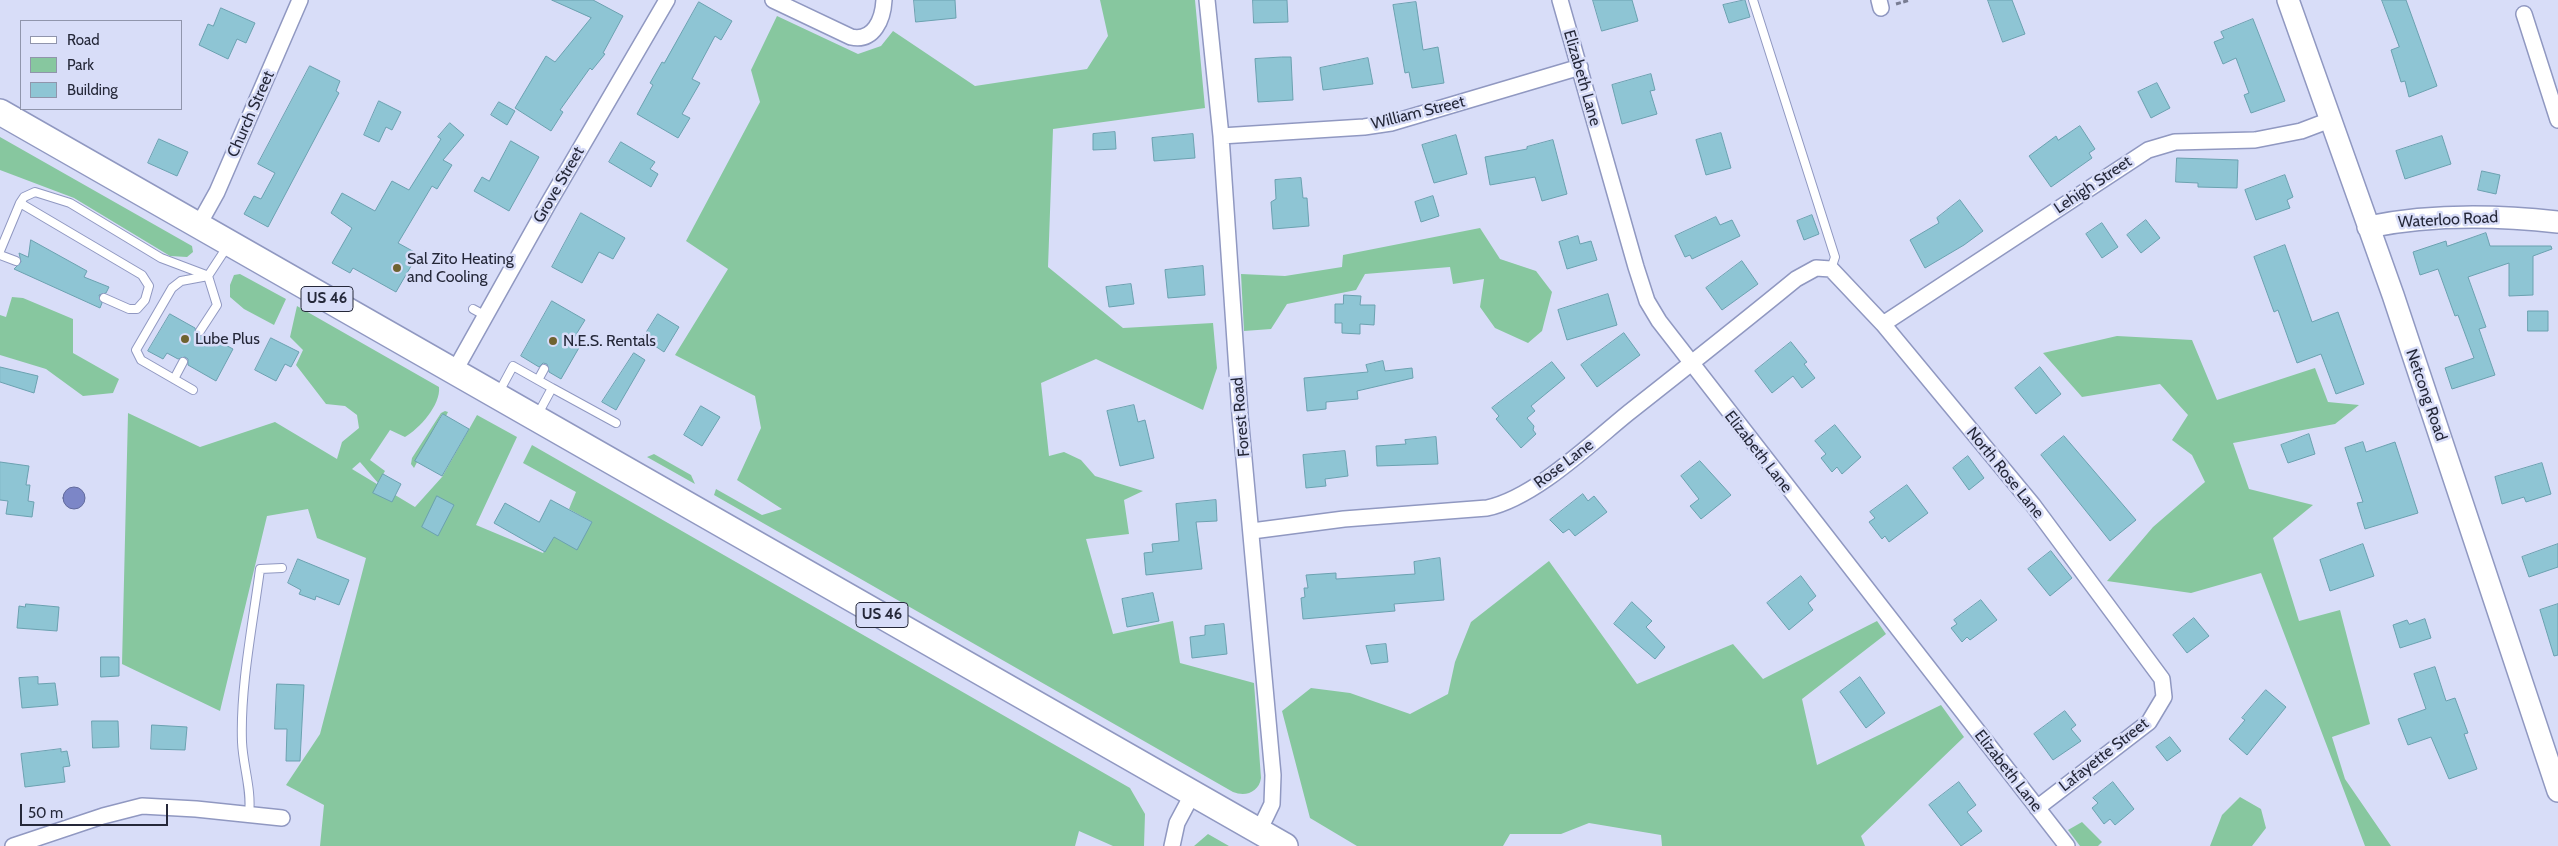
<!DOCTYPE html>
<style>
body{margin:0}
#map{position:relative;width:2558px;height:846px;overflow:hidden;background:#d8ddf8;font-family:Cabin,sans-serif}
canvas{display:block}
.legend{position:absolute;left:20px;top:20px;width:162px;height:90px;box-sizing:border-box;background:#d8ddf8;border:1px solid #9095ac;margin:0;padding:6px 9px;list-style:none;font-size:15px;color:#252839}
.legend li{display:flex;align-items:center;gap:10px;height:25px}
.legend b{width:25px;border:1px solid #9095ac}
.scale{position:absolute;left:20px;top:804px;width:148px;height:22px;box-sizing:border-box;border:2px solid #252839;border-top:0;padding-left:6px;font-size:15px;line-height:18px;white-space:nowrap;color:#252839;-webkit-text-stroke:4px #d8ddf8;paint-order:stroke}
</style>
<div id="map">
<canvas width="2558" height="846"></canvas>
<ul class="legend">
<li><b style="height:6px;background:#fff"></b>Road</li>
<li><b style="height:14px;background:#87c79f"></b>Park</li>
<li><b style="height:14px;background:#8ec5d4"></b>Building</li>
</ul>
<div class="scale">50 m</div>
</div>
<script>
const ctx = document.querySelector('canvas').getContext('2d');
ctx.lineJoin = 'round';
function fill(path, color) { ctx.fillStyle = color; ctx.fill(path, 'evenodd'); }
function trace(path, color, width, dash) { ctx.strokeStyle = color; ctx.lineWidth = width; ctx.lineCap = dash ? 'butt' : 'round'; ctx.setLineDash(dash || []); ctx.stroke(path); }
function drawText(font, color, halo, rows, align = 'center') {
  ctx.font = font + ' Cabin,sans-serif'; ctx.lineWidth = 5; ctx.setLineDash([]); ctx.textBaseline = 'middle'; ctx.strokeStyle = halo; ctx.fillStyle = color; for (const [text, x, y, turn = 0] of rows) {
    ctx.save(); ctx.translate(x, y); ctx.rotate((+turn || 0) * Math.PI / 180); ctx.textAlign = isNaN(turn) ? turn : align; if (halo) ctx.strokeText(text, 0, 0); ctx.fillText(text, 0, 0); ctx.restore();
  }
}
const green = new Path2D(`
 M1100,0H1195L1205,108L1053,129L1048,267L1123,328L1213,323L1217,368L1203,410L1096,359L1041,383L1049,456L1064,452L1081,460L1095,476L1143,491L1124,500L1129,534L1086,539L1113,634L1173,621L1180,663L1254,683L1261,778C1259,792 1246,797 1233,792L714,495L716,489L762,515L782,509L737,480L761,428L755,396L675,355L728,269L686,241L760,102L751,70L777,16L858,54L881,46L893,31L975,86L1087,69L1108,36Z
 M0,137L192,246L193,252L187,257L170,256L74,198L0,170Z
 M1480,228L1500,259L1536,271L1552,292L1542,331L1528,343L1495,328L1480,307L1484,279L1453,284L1450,267L1365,274L1356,290L1287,304L1271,329L1244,331L1241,274L1285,276L1342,267L1343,255Z
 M240,274L286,299L274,325L244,309L230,297V285L234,275Z
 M12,297L23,298L73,319V353L119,379L113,393L83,396L46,369L0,355V315L6,317Z
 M297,306L439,387C441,405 419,429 405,437L390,430L370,460L385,471L378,483L360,462L352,469L415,507L442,477L477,415L517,437L476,525L543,553L554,537L592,522L569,509L576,492L523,463L532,445L1130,788L1145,814L1144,846H1113L1079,831L1075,846H320L324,805L286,785L320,734L366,558L317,538L308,509L267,516L220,711L122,664L128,413L200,447L275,422L337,459L342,442L359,428L357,415L345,406L326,404L296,365L303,350L290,337Z
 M2117,336L2192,340L2217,400L2315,368L2328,402L2359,405L2335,424L2233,443L2249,489L2313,505L2273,538L2299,621L2340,610L2370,724L2332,737L2345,779L2391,846H2365L2261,573L2191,593L2107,581L2153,527L2205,482L2192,455L2172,440L2188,415L2160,384L2082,397L2043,353Z
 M445,411L448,412L446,416L442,414L414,468L411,464L412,458L441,413Z
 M654,454L691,475L695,484L647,457Z
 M1549,561L1637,684L1733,644L1763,679L1877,621L1886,634L1802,699L1817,765L1941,705L1964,737L1861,836L1865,846H1662L1661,835L1589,823L1561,834H1510L1503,846H1357L1310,818L1282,711L1311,688L1350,693L1410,714L1448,694L1455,662L1471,622Z
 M2240,797L2261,809L2266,828L2252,846H2210L2222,815Z
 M2082,822L2102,842L2098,846H2080L2068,830Z
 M1208,834L1229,846H1194Z`);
const water = new Path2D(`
 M63 498a11 11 0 1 1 22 0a11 11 0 1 1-22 0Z`);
const building = new Path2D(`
 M552,0H593L623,16L603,53L605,54L592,70L590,68L560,110L563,112L551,131L515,108L546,56L555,62L591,18Z
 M914,0H955L956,18L916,22Z
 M1253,0H1287L1288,22L1254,23Z
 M1593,0H1632L1638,21L1602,31Z
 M1745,0L1750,17L1729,23L1723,5Z
 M1988,0H2012L2025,34L2003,42Z
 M2382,0H2406L2437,86L2409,97L2405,81L2401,82L2391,50L2399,47Z
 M699,2L732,21L721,40L715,36L692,79L700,83L682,114L690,118L678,138L637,114L653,85L650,83L662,62L664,63Z
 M1416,2L1423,50L1438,47L1444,83L1412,88L1409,72L1405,73L1393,5Z
 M221,8L255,23L246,43L237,39L228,59L199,45L208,24L213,26Z
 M2253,19L2285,101L2251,113L2244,95L2249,93L2236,58L2223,64L2214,42L2224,38L2221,32Z
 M1282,57H1291L1293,100L1258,102L1255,59Z
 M1368,58L1373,84L1323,90L1320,68Z
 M310,66L340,81L336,91L339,93L268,227L244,214L254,196L261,199L275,173L258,164Z
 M1651,74L1655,90L1650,91L1657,114L1622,124L1612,85Z
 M2157,83L2170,108L2151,118L2138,92Z
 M379,101L401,112L392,130L386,127L379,142L364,135Z
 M499,102L515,111L507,125L491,115Z
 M450,123L464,135L443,160L452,165L437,189L432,186L398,243L418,254L396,292L353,268L350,273L332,263L352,228L331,213L342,193L375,211L392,181L409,190L441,139L438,137Z
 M2080,126L2095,149L2089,153L2092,158L2051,187L2029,156L2056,136L2058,140Z
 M1115,132L1116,149L1093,150V134Z
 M1721,133L1731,168L1706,175L1696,140Z
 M1193,134L1195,158L1154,161L1152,138Z
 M1456,135L1467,174L1434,183L1422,145Z
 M2442,136L2451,164L2405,179L2396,151Z
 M159,139L188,152L177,176L148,163Z
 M1553,140L1567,194L1542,201L1535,177L1490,185L1485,157L1527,149V147Z
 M511,141L539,157L509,211L474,191L482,177L489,181Z
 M621,142L655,162L650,169L658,174L651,187L609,162Z
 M2177,158L2238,160L2237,188L2198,187V183L2176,182Z
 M2482,171L2500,175L2496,194L2478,190Z
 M2285,175L2293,197L2287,200L2290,208L2256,220L2245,190Z
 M1301,178L1303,198H1307L1309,226L1273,229L1271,202L1276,199L1275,180Z
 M1433,196L1439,216L1421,222L1415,202Z
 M1960,200L1983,231L1964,245L1925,268L1910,240L1939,223L1937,218Z
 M581,213L625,238L613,259L599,252L582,283L552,267Z
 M1812,215L1819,234L1804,240L1797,221Z
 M1716,217L1720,225L1732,220L1740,236L1692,259L1690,255L1685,257L1675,236Z
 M2146,220L2160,238L2141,253L2127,235Z
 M2102,223L2118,247L2102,258L2086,234Z
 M2486,233L2490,246H2551L2552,249L2533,256V295L2509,296V263L2468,277L2486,327L2479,329L2495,375L2452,389L2445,368L2474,358L2458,315L2455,316L2438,269L2420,275L2413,252L2446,241L2447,246Z
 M1578,236L1580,244L1591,241L1597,260L1567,269L1559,242Z
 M31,240L87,271L84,277L109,287L106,293L99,295L102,303L100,308L14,269L21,262L19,253L28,257Z
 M2285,245L2312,322L2338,312L2364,384L2336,394L2321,354L2297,363L2278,310L2274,312L2254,257Z
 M1742,261L1758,284L1722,310L1706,288Z
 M1203,266L1205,295L1168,298L1165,270Z
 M1131,284L1134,304L1109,307L1106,287Z
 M1608,294L1617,325L1567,340L1558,310Z
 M1344,295L1361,296L1360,305H1375L1374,325L1360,324V334L1342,333V323H1335V304H1343Z
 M552,301L585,320L572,341L580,346L561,379L549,372L547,364L543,363L539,367L521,356Z
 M2528,311H2548V331H2528Z
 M170,314L195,328L197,336L205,334L233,349L216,381L188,365V359L185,357L178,359L167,353L163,359L148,351Z
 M658,314L679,327L664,352L643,338Z
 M1624,333L1640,355L1597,387L1581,365Z
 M271,338L299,352L291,367L285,364L276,381L255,370Z
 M1791,342L1807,362L1804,364L1815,378L1802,388L1793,376L1772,393L1755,371Z
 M634,353L645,360L616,410L602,402Z
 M1383,361L1385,371L1412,368L1413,378L1357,391L1358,399L1326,402V409L1307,411L1304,378L1368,372L1366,365Z
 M1552,362L1565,378L1531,406L1535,411L1527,418L1534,426L1533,430L1536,434L1521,448L1496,419L1499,416L1492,408Z
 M0,367L38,376L34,393L0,382Z
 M2040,367L2061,394L2036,414L2015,388Z
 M1134,405L1138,422L1145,420L1154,458L1120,466L1107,411Z
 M701,406L720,417L702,446L684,435Z
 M443,414L469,429L442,476L415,461Z
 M1835,425L1861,457L1842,474L1837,467L1832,472L1821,458L1826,454L1815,441Z
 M2309,434L2315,454L2288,463L2281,445Z
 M2064,436L2136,520L2110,541L2041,455Z
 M1436,437L1438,464L1377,466L1376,446L1406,444L1405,440Z
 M2363,442L2366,452L2395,442L2418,513L2365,529L2357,503L2363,502L2345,448Z
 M1345,451L1348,476L1325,479L1326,486L1306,488L1303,455Z
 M1968,456L1984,478L1969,490L1953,468Z
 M1700,461L1731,495L1701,519L1690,506L1699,499L1681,476Z
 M0,462L29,466L26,485H30L28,501L34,502L32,517L6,514L8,501L0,500Z
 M2542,463L2551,494L2526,502L2524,497L2502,504L2495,477Z
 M383,474L401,484L392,502L373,493Z
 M1907,485L1928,513L1889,542L1885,536L1882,539L1869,522L1875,518L1870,512Z
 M1583,494L1588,501L1594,496L1607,512L1575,536L1569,529L1563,533L1550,520Z
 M437,496L454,505L438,536L422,527Z
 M551,500L592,522L577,550L554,537L545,552L494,523L505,503L539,522Z
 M1216,500L1217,521L1196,522L1202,569L1146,575L1144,553L1153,552L1152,544L1179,541L1176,504Z
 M2363,544L2374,576L2330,591L2320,560Z
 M2558,544V567L2529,577L2522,557Z
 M2051,551L2072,578L2050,596L2028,569Z
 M1440,558L1444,600L1394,604L1395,611L1303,619L1301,598L1305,597L1304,588H1308L1306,575L1336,573V579L1415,574L1414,562Z
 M298,559L349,580L339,605L316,596L315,600L299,594L301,590L288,583Z
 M1801,576L1816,596L1808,603L1813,610L1789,630L1767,603Z
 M1153,593L1159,621L1127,627L1122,599Z
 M1981,600L1997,620L1970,640L1967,637L1962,642L1951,628L1957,624L1954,620Z
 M1632,602L1652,621L1646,627L1665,647L1655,659L1614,624Z
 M26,604L59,607L57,631L17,628L19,606L25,607Z
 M2558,604V655L2554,656L2540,610Z
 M2194,618L2209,636L2187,653L2173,635Z
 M2425,619L2431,638L2400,648L2393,625L2407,620L2409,624Z
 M1224,624L1227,654L1192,658L1190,637L1205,635V626Z
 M1386,644L1388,662L1371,664L1366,646Z
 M101,657H119V676L101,677Z
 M2435,667L2446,701L2455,698L2468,733L2464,734L2477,769L2449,779L2431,737L2408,745L2398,719L2426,709L2414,674Z
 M38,677V684L55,683L58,705L22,708L19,678Z
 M1860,677L1885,713L1866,728L1840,692Z
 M277,684L304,685L300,761H286L287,729H275Z
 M2266,690L2286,707L2247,755L2229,739L2245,720L2242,718Z
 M2065,711L2076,725L2071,729L2081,741L2053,760L2034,734Z
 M92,721H118L119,747L93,748Z
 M152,725L187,727L185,750L151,749Z
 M2170,737L2181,751L2167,761L2156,747Z
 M61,749V752L67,751L70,766L63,767L65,782L25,787L21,754Z
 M1959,782L1976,805L1967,812L1982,831L1961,846L1929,805Z
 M2113,782L2134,809L2115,825L2110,819L2104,824L2092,808L2098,803L2093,798Z`);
const path = new Path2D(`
 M1896,4L1910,0`);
const lane = new Path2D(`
 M1753,0L1835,257L1831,269
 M20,203L24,197L35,192L70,203L161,258L206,275
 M0,251L20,203L142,275L149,286L145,300L137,309H129L104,298
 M0,255L16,261
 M473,309L484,315
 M200,331L217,305L208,276
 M174,379L183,362
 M538,380L544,369
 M552,388L616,423
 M193,390L141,360L136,350L172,288L181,281L208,276L227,247
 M499,392L513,366L552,388L538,414
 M249,814C252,790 243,766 242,742C240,687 253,623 260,569L282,568`);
const street = new Path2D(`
 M773,0L851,37C874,42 883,19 884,0
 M1207,0L1221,136L1240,415L1273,775L1272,804L1259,831
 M1560,0L1636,267L1647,301L1659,321L2067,846
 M1879,0L1881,8
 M2524,14L2558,120
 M1221,136L1364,127L1391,123L1580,67
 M198,226L217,192L300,0
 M1883,324L2148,150L2175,142L2255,140L2301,131L2330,120
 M454,372L548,204L667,0
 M1252,531L1344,519L1487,508C1534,498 1589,445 1627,414C1684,369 1740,325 1796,279L1816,268L1831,269L1883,324L2033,505L2162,679L2164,697L2149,722L2037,808
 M13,846L103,816L142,806L196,809L282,818
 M1172,846L1177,823L1193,793`);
const secondary = new Path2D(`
 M2288,0L2393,295L2558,791
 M2368,227C2430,214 2495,215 2558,222`);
const primary = new Path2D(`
 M0,112L1285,846`);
const markers = [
 [397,268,5,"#6f6330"],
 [185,339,5,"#6f6330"],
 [553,341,5,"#6f6330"]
];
const shields = [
 [327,299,52],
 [882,615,52]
];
const shieldNames = [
 ["US 46",327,299],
 ["US 46",882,615]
];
const streetNames = [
 ["Elizabeth Lane",1582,78,74],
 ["William Street",1418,113,-14],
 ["Church Street",251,114,-66],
 ["Grove Street",559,185,-60],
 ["Lehigh Street",2093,185,-34],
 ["Waterloo Road",2448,220,-3],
 ["Netcong Road",2426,395,71],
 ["Forest Road",1241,417,-95],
 ["Elizabeth Lane",1758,452,52],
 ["Rose Lane",1564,464,-37],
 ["North Rose Lane",2005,473,51],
 ["Lafayette Street",2104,755,-38],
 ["Elizabeth Lane",2008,771,52]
];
const poiNames = [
 ["Sal Zito Heating",407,259],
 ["and Cooling",407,277],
 ["Lube Plus",195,339],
 ["N.E.S. Rentals",563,341]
];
fill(green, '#87c79f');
fill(water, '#7c86c7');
trace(water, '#626a9c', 1);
fill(building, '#8ec5d4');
trace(building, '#6ba1b0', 1);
trace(lane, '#9098c1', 10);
trace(street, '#9098c1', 18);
trace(secondary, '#9098c1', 24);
trace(primary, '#9098c1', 28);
trace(path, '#797d93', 3, [5, 2.5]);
trace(lane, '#fff', 8);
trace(street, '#fff', 15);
trace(secondary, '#fff', 21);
trace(primary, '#fff', 25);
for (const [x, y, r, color] of markers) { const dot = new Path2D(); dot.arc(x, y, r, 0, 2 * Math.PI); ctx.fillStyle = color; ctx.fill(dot); trace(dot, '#d8ddf8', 2); }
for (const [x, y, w] of shields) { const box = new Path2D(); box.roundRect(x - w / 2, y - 12.5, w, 25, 4); ctx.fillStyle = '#d8ddf8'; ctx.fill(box); trace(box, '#252839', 1); }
drawText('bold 15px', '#252839', null, shieldNames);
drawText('16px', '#252839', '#d8ddf8', streetNames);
drawText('16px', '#252839', '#d8ddf8', poiNames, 'left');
</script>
